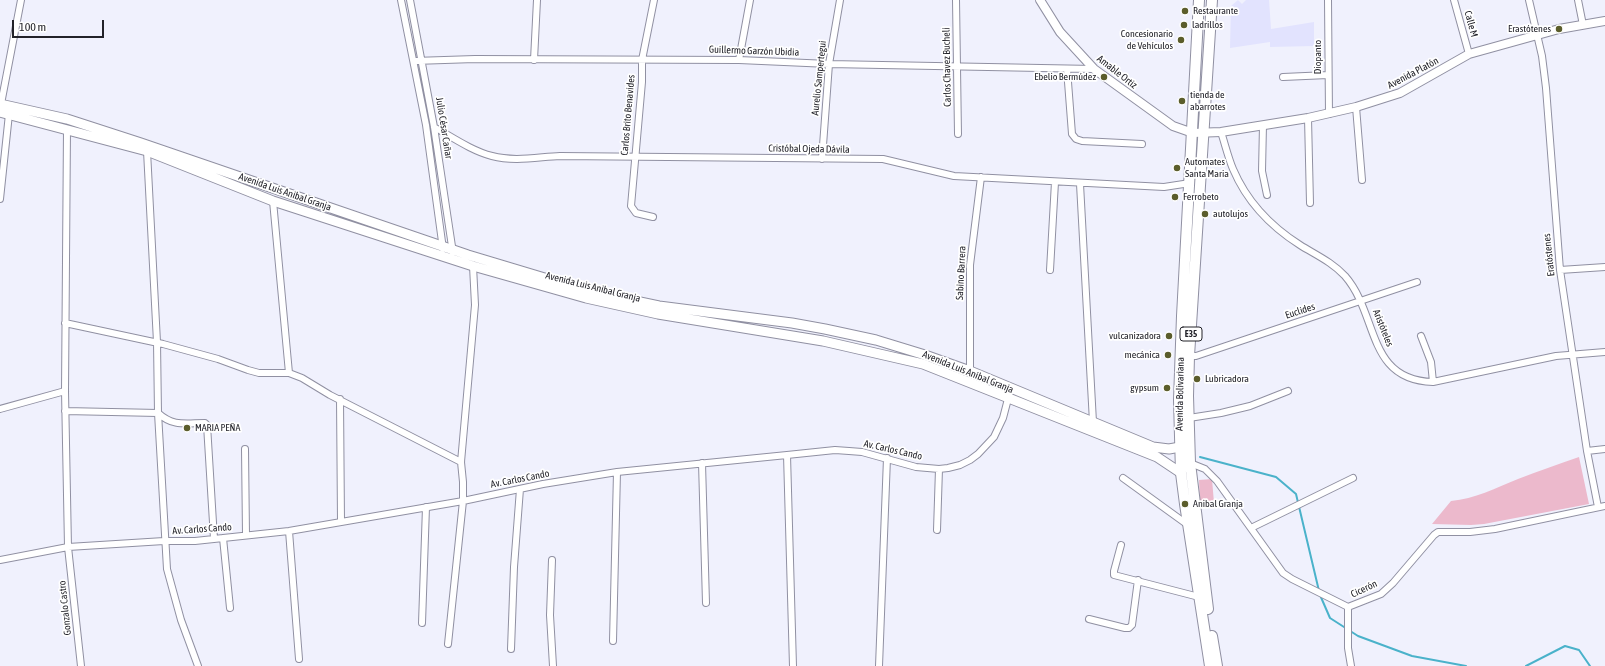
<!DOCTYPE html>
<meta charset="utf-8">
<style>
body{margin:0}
#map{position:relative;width:1605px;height:666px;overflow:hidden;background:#f0f1fd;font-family:"Asap Condensed",sans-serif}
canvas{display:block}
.scale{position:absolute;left:12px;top:20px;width:92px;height:18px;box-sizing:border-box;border:2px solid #222229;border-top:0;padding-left:5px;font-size:12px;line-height:14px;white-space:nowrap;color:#222229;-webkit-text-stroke:3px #fff;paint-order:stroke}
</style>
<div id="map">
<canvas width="1605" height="666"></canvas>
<div class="scale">100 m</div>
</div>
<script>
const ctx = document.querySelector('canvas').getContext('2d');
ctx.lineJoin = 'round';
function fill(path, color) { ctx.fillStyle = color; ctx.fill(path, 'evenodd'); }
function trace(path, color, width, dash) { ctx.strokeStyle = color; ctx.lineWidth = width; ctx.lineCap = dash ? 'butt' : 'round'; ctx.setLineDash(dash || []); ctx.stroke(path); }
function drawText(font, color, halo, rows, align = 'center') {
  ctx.font = font + ' "Asap Condensed",sans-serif'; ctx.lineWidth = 3.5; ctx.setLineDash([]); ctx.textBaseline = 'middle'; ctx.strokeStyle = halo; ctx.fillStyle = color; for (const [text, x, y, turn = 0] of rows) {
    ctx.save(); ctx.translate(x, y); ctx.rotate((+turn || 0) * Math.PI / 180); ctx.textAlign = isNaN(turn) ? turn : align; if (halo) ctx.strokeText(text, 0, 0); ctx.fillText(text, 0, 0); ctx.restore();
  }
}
const built = new Path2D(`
 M1238,0L1242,4L1246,0H1269L1271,29L1314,22V46L1270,47V42L1230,48L1231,6Z`);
const green = new Path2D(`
 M1579,457L1589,504L1484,524L1471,525L1432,524L1451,501C1475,499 1495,488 1518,479C1538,471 1559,464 1579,457Z
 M1212,479L1214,503L1200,505L1199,480Z`);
const stream = new Path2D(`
 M1200,457L1276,477L1296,494L1319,591
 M1320,595L1330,618L1358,636L1412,656L1466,666
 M1526,666L1565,646L1579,650L1590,666`);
const minor = new Path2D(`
 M401,0L426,125L443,249
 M410,0L434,127L453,253
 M956,0L958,134
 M1328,0L1329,114
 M1454,0L1469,54
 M1529,0L1542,56L1546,88L1560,270L1587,451L1598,507
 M1578,0L1583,25
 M534,60L537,0
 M739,60L750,0
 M414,61L475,59L739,60L829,64L1094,69
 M1067,69L1072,134L1076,139L1082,141L1142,144
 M1283,77L1328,75
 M1,104L21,0
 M1356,107L1362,180
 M1308,118L1310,203
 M1263,125L1262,171L1267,195
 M434,127C452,137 472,151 492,156C514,162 538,157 560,156L883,159L954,176L1164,187L1190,183
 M67,129L65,391L68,547L81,666
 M1221,132C1225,144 1228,157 1233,169C1247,202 1270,226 1300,245C1316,255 1332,262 1345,276C1379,315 1366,380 1433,382L1556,356L1605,352
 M147,151L157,342L158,413L167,569L181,620L198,666
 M822,159L829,64L840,0
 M1080,184L1093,422
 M0,199L9,114
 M273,201L289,373
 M653,217L636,213L631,206L642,82V60L654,0
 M1050,270L1055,182
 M1560,270L1605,267
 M65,323L163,344L218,359L248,370L259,373H289L302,378L330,395L461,462
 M1421,336L1431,362L1433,382
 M1189,356H1196L1417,282
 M970,371V265L981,177
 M340,399L341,522
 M0,409L65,391
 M65,411L158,413C173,427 186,423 205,423L207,425L214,539
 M1189,418L1221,413L1250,406L1288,391
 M245,449L246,535
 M1587,451L1605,449
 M787,455L793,666
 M702,463L706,603
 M1190,463L1205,469L1217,481L1283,573L1292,579L1348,607L1381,594L1393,583L1434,535L1438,532H1470L1495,529L1605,506
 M1123,478L1188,525
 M1251,528L1353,478
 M937,530L939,469
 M289,531L299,659
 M223,538L230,608
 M1121,545L1114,571V575L1199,597
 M0,560L68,547L164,541H195L289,531L463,501L543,484L617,472L787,455L835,450L849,451L862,452L916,467L939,469L948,468L960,465L970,460L978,454L994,437L1003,418L1009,395
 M552,560L550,615L553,666
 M1348,607V648L1351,666
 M1089,619L1125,628H1129L1132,625L1138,580
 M422,623L426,507
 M613,641L617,472
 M448,644L463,501V482L461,462L475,305L473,266
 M511,649L514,567L520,489
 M879,666L887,458`);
const tertiary = new Path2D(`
 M1040,0L1060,32L1094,69L1173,126L1193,133L1221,132L1308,118L1356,107L1400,93L1469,54L1559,29L1605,21`);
const secondary = new Path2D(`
 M0,104L67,119L141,143L468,255L588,291L659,306L792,323L825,329L876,340L925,355L970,371L1153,447L1169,449L1180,447
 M0,112L147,151L273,201L473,266L586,298L658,314L823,341L923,364L1157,457L1181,473`);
const trunk = new Path2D(`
 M1199,0L1182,316L1179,400L1181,473L1185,504L1210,666
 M1208,609L1190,463L1188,396L1189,356L1212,0
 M1212,636L1217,666`);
const markers = [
 [1185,11,4,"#5b5d2b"],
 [1184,25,4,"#5b5d2b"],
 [1559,29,4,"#5b5d2b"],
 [1181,40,4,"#5b5d2b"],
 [1104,77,4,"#5b5d2b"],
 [1182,101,4,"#5b5d2b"],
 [1177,168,4,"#5b5d2b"],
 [1175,197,4,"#5b5d2b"],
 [1205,214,4,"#5b5d2b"],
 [1169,336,4,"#5b5d2b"],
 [1168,355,4,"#5b5d2b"],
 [1197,379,4,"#5b5d2b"],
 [1167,388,4,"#5b5d2b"],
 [187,428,4,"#5b5d2b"],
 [1185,504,4,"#5b5d2b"]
];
const shields = [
 [1191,334,22]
];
const shieldNames = [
 ["E35",1191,334]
];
const poiNames = [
 ["Restaurante",1193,11],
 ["ladrillos",1192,25],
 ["Erastótenes",1551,29,"right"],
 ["Concesionario",1173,34,"right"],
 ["de Vehículos",1173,46,"right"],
 ["Ebelio Bermúdez",1096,77,"right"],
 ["tienda de",1190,95],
 ["abarrotes",1190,107],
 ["Automates",1185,162],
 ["Santa Maria",1185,174],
 ["Ferrobeto",1183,197],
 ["autolujos",1213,214],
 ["vulcanizadora",1161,336,"right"],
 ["mecánica",1160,355,"right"],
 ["Lubricadora",1205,379],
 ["gypsum",1159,388,"right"],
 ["MARIA PEÑA",195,428],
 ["Anibal Granja",1193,504]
];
const streetNames = [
 ["Calle M",1471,24,75],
 ["Guillermo Garzón Ubidia",754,51,2],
 ["Diopanto",1318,57,-90],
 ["Carlos Chavez Bucheli",947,67,-91],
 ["Amable Ortiz",1117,72,38],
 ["Avenida Platón",1413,73,-28],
 ["Aurelio Sampertegui",819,78,-84],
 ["Carlos Brito Benavides",628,115,-85],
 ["Julio César Cañar",444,128,81],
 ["Cristóbal Ojeda Dávila",809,149,1],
 ["Avenida Luis Anibal Granja",285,192,19],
 ["Eratóstenes",1549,255,-96],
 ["Sabino Barrera",961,273,-87],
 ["Avenida Luis Anibal Granja",593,287,14],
 ["Euclides",1300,311,-18],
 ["Aristóteles",1383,328,68],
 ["Avenida Luis Anibal Granja",968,372,22],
 ["Avenida Bolivariana",1180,394,-89],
 ["Av. Carlos Cando",893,450,13],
 ["Av. Carlos Cando",520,479,-11],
 ["Av. Carlos Cando",202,529,-4],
 ["Cicerón",1364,589,-25],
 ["Gonzalo Castro",65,608,-96]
];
fill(built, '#e2e3fe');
fill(green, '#ecb9cc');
trace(stream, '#4ab2ca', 2);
trace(minor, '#9090a2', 8);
trace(tertiary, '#9090a2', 10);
trace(secondary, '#9090a2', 11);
trace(trunk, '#9090a2', 12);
trace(minor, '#fff', 6);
trace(tertiary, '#fff', 8);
trace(secondary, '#fff', 9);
trace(trunk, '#fff', 10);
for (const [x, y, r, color] of markers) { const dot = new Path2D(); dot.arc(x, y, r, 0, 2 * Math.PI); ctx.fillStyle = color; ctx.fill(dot); trace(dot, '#fff', 1.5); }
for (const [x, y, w] of shields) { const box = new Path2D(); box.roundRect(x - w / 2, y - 7, w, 14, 3); ctx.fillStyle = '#fff'; ctx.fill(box); trace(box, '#222229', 1); }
drawText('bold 9px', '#222229', null, shieldNames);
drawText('10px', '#222229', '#fff', poiNames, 'left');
drawText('10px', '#222229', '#fff', streetNames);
</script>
